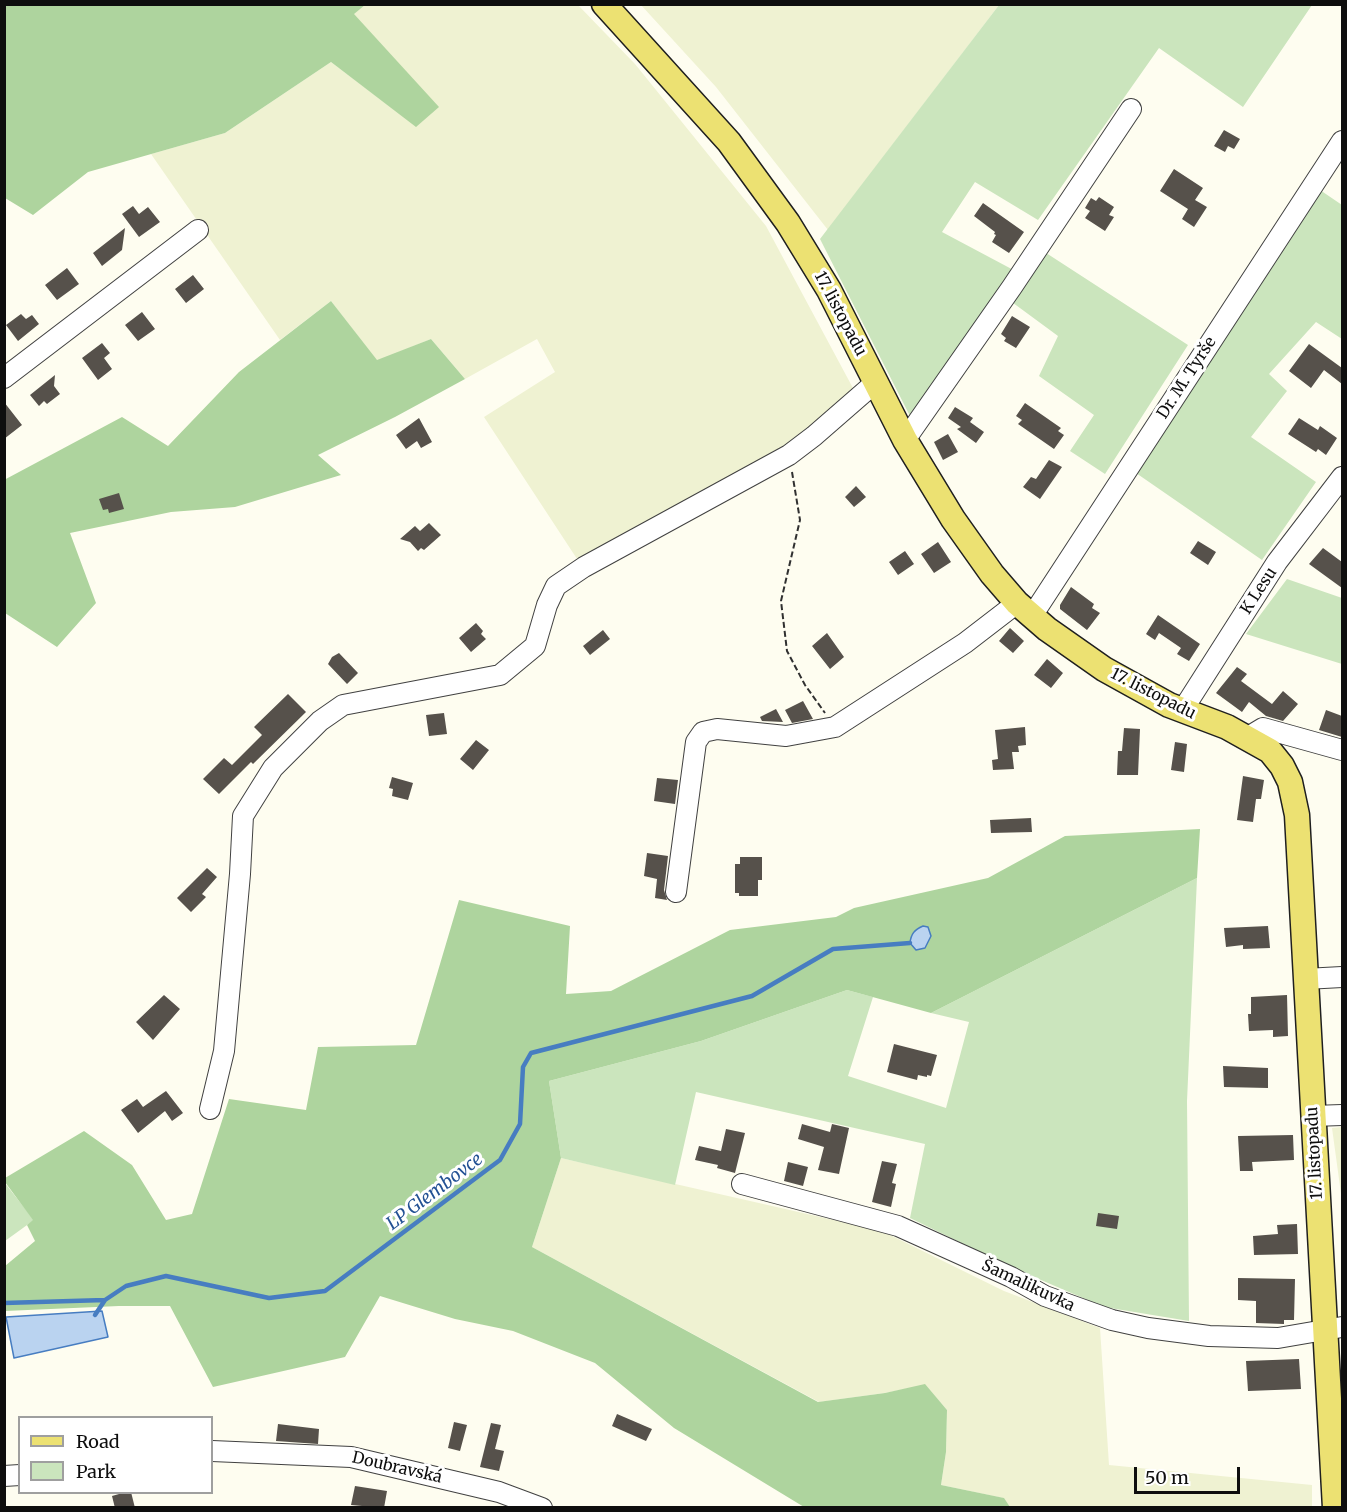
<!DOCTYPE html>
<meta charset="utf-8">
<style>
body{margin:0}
#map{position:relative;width:1347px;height:1512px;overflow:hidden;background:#fefdf0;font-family:Merriweather,serif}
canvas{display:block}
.frame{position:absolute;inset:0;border:6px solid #0e0e0e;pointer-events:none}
.legend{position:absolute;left:18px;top:1416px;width:195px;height:78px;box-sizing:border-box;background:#fff;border:2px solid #9f9f9f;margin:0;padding:8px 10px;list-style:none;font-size:18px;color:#0e0e0e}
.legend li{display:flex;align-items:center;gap:12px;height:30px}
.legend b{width:30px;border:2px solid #9f9f9f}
.scale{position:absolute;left:1134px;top:1467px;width:106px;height:27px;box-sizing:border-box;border:3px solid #0e0e0e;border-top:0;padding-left:8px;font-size:18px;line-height:21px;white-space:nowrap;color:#0e0e0e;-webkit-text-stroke:4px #fff;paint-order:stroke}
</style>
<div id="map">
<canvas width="1347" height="1512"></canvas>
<div class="frame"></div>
<ul class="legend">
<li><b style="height:8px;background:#ece172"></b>Road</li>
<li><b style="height:16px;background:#cbe5bd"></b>Park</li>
</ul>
<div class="scale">50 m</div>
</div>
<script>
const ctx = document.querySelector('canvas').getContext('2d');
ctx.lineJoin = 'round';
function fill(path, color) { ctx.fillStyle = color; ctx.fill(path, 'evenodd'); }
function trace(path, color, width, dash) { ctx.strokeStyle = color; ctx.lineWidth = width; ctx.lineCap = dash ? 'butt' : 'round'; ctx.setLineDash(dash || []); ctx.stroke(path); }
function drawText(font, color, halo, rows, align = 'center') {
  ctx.font = font + ' Merriweather,serif'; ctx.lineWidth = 6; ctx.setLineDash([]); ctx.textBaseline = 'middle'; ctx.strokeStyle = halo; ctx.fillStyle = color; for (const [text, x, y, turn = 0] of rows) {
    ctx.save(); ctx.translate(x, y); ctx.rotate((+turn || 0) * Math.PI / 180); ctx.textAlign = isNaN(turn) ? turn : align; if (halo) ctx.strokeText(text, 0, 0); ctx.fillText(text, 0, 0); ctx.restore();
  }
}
const farmland = new Path2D(`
 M365,5H578L635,64L766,226L854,390L791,445L581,565L484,417L555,372L537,339L465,379L431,339L377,361L331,301L280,340L151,154L225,133L331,62L416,126L438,107L353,14Z
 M641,5H999L828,230L716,87Z
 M1342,1127V1201L1332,1128Z
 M561,1158L882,1231L1004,1291L1100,1328L1109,1465L1312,1485V1507H1010L1003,1498L941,1485L946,1452L947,1410L925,1385L885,1393L819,1402L532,1247Z`);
const green = new Path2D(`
 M999,5H1312L1243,107L1159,48L1038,220L975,182L942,232L1021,274L1040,249L1188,345L1105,474L1070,451L1094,415L1039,376L1058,336L1005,297L911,418L820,239Z
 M1320,190L1342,205V339L1316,322L1269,374L1287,391L1251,437L1316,482L1262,560L1136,473Z
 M1287,579L1342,598V664L1246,634Z
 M1197,878L1187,1101L1189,1321L1104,1307L1013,1268L910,1218L925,1144L696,1092L675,1185L561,1158L549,1081L701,1041L847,990L873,997L848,1076L946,1108L969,1022L931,1013Z
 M4,1182L34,1220L5,1241H4Z`);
const forest = new Path2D(`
 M4,5H365L354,14L439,107L416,127L331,62L225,133L88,172L33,215L5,198Z
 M331,301L377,360L431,339L465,379L395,417L318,455L341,475L235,507L171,512L70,533L96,603L57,647L5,613L4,480L122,417L168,446L239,372Z
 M1200,829L1197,878L931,1013L847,990L701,1041L549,1081L561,1158L532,1247L818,1402L885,1393L925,1384L947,1410L946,1452L941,1485L1004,1498L1010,1507H804L674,1428L595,1363L513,1331L455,1319L380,1296L345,1357L213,1387L170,1306H119L5,1311V1266L35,1241L27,1225L33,1220L5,1182V1178L84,1131L132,1165L166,1220L192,1214L229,1099L306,1110L318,1047L416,1045L459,900L570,926L566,994L611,991L730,930L836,917L854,908L988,878L1065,836Z`);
const water = new Path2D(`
 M923,926L928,927L931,936L925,948L916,950L910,943C911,934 914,930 923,926Z
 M102,1311L108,1337L14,1358L6,1317Z`);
const stream = new Path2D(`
 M4,1303L105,1300L126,1286L166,1276L269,1298L325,1291L500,1160L520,1124L523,1067L531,1053L752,996L833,949L910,943
 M95,1315L105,1300`);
const building = new Path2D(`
 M1224,130L1240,139L1234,149L1228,146L1225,152L1214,146Z
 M1174,169L1203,188L1195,200L1207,207L1194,227L1182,219L1188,209L1160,191Z
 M1099,197L1114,207L1109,215L1114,217L1105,231L1085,218L1090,211L1085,208L1091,198L1096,201Z
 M983,203L1024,232L1009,253L992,242L996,235L994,234L995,232L974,216Z
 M133,206L139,214L148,207L160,222L139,237L122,214Z
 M125,228L122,250L102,266L93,253Z
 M67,268L79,284L57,300L45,285Z
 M193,275L204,289L186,303L175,289Z
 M142,312L155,329L138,341L125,325Z
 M21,314L26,319L32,315L39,324L18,341L6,325Z
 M1012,316L1030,327L1016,348L1004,341L1006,338L1001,334Z
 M102,343L110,353L104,358L112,369L98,380L82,358Z
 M1309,344L1342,368V384L1324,370L1311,388L1289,371Z
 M55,375L54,386L60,394L47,404L44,401L39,406L30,395Z
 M4,402L22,425L4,439Z
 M1025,403L1061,428L1058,431L1064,435L1054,449L1018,424L1022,420L1016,416Z
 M955,407L973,418L970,422L984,432L976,443L957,429L961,427L948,418Z
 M419,418L432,442L421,448L417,441L406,449L396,435Z
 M1299,418L1318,430L1320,426L1337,438L1326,455L1318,449L1316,452L1288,434Z
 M948,434L958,452L943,460L934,442Z
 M1049,460L1062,467L1040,499L1023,487L1031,477L1036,479Z
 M856,486L866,497L854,507L845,497Z
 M119,493L124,509L109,513L108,509L103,510L99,499Z
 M429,523L441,535L424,550L421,548L418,551L410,542L400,539L415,526L420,531Z
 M1198,541L1216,552L1208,565L1190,553Z
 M938,542L951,562L934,573L921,554Z
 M1323,548L1342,562V588L1309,564Z
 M905,551L914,564L898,575L889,562Z
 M1071,587L1094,604L1092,608L1100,613L1087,630L1060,609V605Z
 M1158,615L1200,644L1189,661L1177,654L1181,648L1159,633L1155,640L1146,634Z
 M476,623L483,631L481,634L486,639L471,652L459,638Z
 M1010,628L1024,641L1013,653L999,641Z
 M603,630L610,639L590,655L583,646Z
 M827,633L844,657L830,669L812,646Z
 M339,653L358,673L347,684L328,664L332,657Z
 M1047,659L1063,673L1051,688L1034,675Z
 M1237,667L1247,674L1241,681L1272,704L1283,691L1298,704L1283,721L1266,716L1249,702L1242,712L1216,693Z
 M288,694L306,712L253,764L251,762L219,794L203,779L224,758L232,765L262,735L254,727Z
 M803,701L813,719L792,723L785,710Z
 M776,709L783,722L762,721L760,717Z
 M1326,710L1342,716V737L1319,730Z
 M444,713L447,734L429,736L426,715Z
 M1025,727L1026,745L1018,746L1019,752H1012L1014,769L993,770L992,760L998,759L995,730Z
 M1124,728L1140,729L1138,775H1117L1118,751H1122Z
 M476,740L489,750L473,770L460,759Z
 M1175,742L1187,744L1184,772L1171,770Z
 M1243,776L1264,780L1261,799H1256L1253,822L1237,820Z
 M392,777L413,783L408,800L392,796L393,789L389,788Z
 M657,778L678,780L675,804L654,801Z
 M1031,818L1032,832L991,833L990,820Z
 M647,853L668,856L664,890L667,900L655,898L657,879L644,876Z
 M740,857H762V880H758V896H739V893H735V864H740Z
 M207,868L217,877L202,894L206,897L191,912L177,898Z
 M1268,926L1270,948L1243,949V945L1226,947L1224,928Z
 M164,995L180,1009L153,1040L136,1022Z
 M1287,995L1288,1036L1273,1037V1030L1249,1031L1248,1014H1251V997Z
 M894,1044L937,1055L931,1076L927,1075V1077L918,1075L917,1080L887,1072Z
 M1223,1066L1268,1068V1088L1224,1087Z
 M166,1091L183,1113L172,1121L165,1111L138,1133L121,1110L137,1099L143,1107Z
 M802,1124L830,1132L832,1124L849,1128L839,1174L818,1170L824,1147L798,1139Z
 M726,1129L745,1133L735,1173L717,1168L718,1165L695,1160L699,1146L721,1151Z
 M1293,1135L1294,1160L1252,1162L1253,1171H1240L1238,1136Z
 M882,1161L897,1164L892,1183L896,1184L891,1207L872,1202Z
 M788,1162L808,1167L803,1186L784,1181Z
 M1098,1213L1119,1216L1117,1229L1096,1226Z
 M1297,1224L1298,1254L1254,1255L1253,1236L1278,1234L1277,1225Z
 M1238,1278L1295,1279L1294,1320H1284V1324L1256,1323V1301L1238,1300Z
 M1299,1359L1301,1389L1248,1391L1246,1361Z
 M617,1414L652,1429L646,1441L612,1426Z
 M454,1422L467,1425L460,1451L448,1448Z
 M491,1423L501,1425L495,1449L504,1451L499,1471L480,1467Z
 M278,1424L319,1429L318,1444L276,1441Z
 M355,1486L387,1491L384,1508L351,1505Z
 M126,1492H131L135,1508H115L112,1496Z`);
const path = new Path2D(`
 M792,472L800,520L781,601L787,651L805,685L825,713`);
const minor = new Path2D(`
 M4,378L198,230
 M905,440L1012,287L1131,109
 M1032,616L1342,141
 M1182,711L1277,562L1342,477
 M1248,737L1263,728L1342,750
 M676,892L696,742L703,732L717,729L786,736L835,727L965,643L1017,603
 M1305,979L1342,977
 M210,1109L224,1051L240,874L243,816L273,768L320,721L343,705L500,675L535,646L547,605L556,586L584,567L789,455L814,436L876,382
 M1313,1116L1342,1115
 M742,1184L898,1226L1011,1277L1045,1296L1112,1320L1148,1328L1209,1336L1278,1338L1342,1327
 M212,1451L351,1457L499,1492L542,1508
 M4,1476L20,1475`);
const major = new Path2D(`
 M604,4L729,142L788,223L829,290L905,440L953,519L992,574L1017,603L1047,629L1104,669L1169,705L1227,727L1270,751L1282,766L1290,782L1297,815L1335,1508`);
const streetNames = [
 ["17. listopadu",840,314,62],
 ["Dr. M. Tyrše",1187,378,-57],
 ["K Lesu",1259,591,-57],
 ["17. listopadu",1153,694,27],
 ["17. listopadu",1315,1153,-93],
 ["Šamalikuvka",1028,1286,25],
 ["Doubravská",397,1468,13]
];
const waterNames = [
 ["LP Glembovce",435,1192,-37]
];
fill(farmland, '#eff2d2');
fill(green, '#cbe5bd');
fill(forest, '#aed49e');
fill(water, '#bad3f0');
trace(water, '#477dc1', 1.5);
trace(stream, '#477dc1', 4.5);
fill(building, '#56514b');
trace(minor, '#414141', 22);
trace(major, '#1f1f1f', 27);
trace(path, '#303030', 2, [6, 3]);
trace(minor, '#fff', 20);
trace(major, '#ece172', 24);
drawText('16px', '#0e0e0e', '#fff', streetNames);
drawText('italic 18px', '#235194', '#fff', waterNames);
</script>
